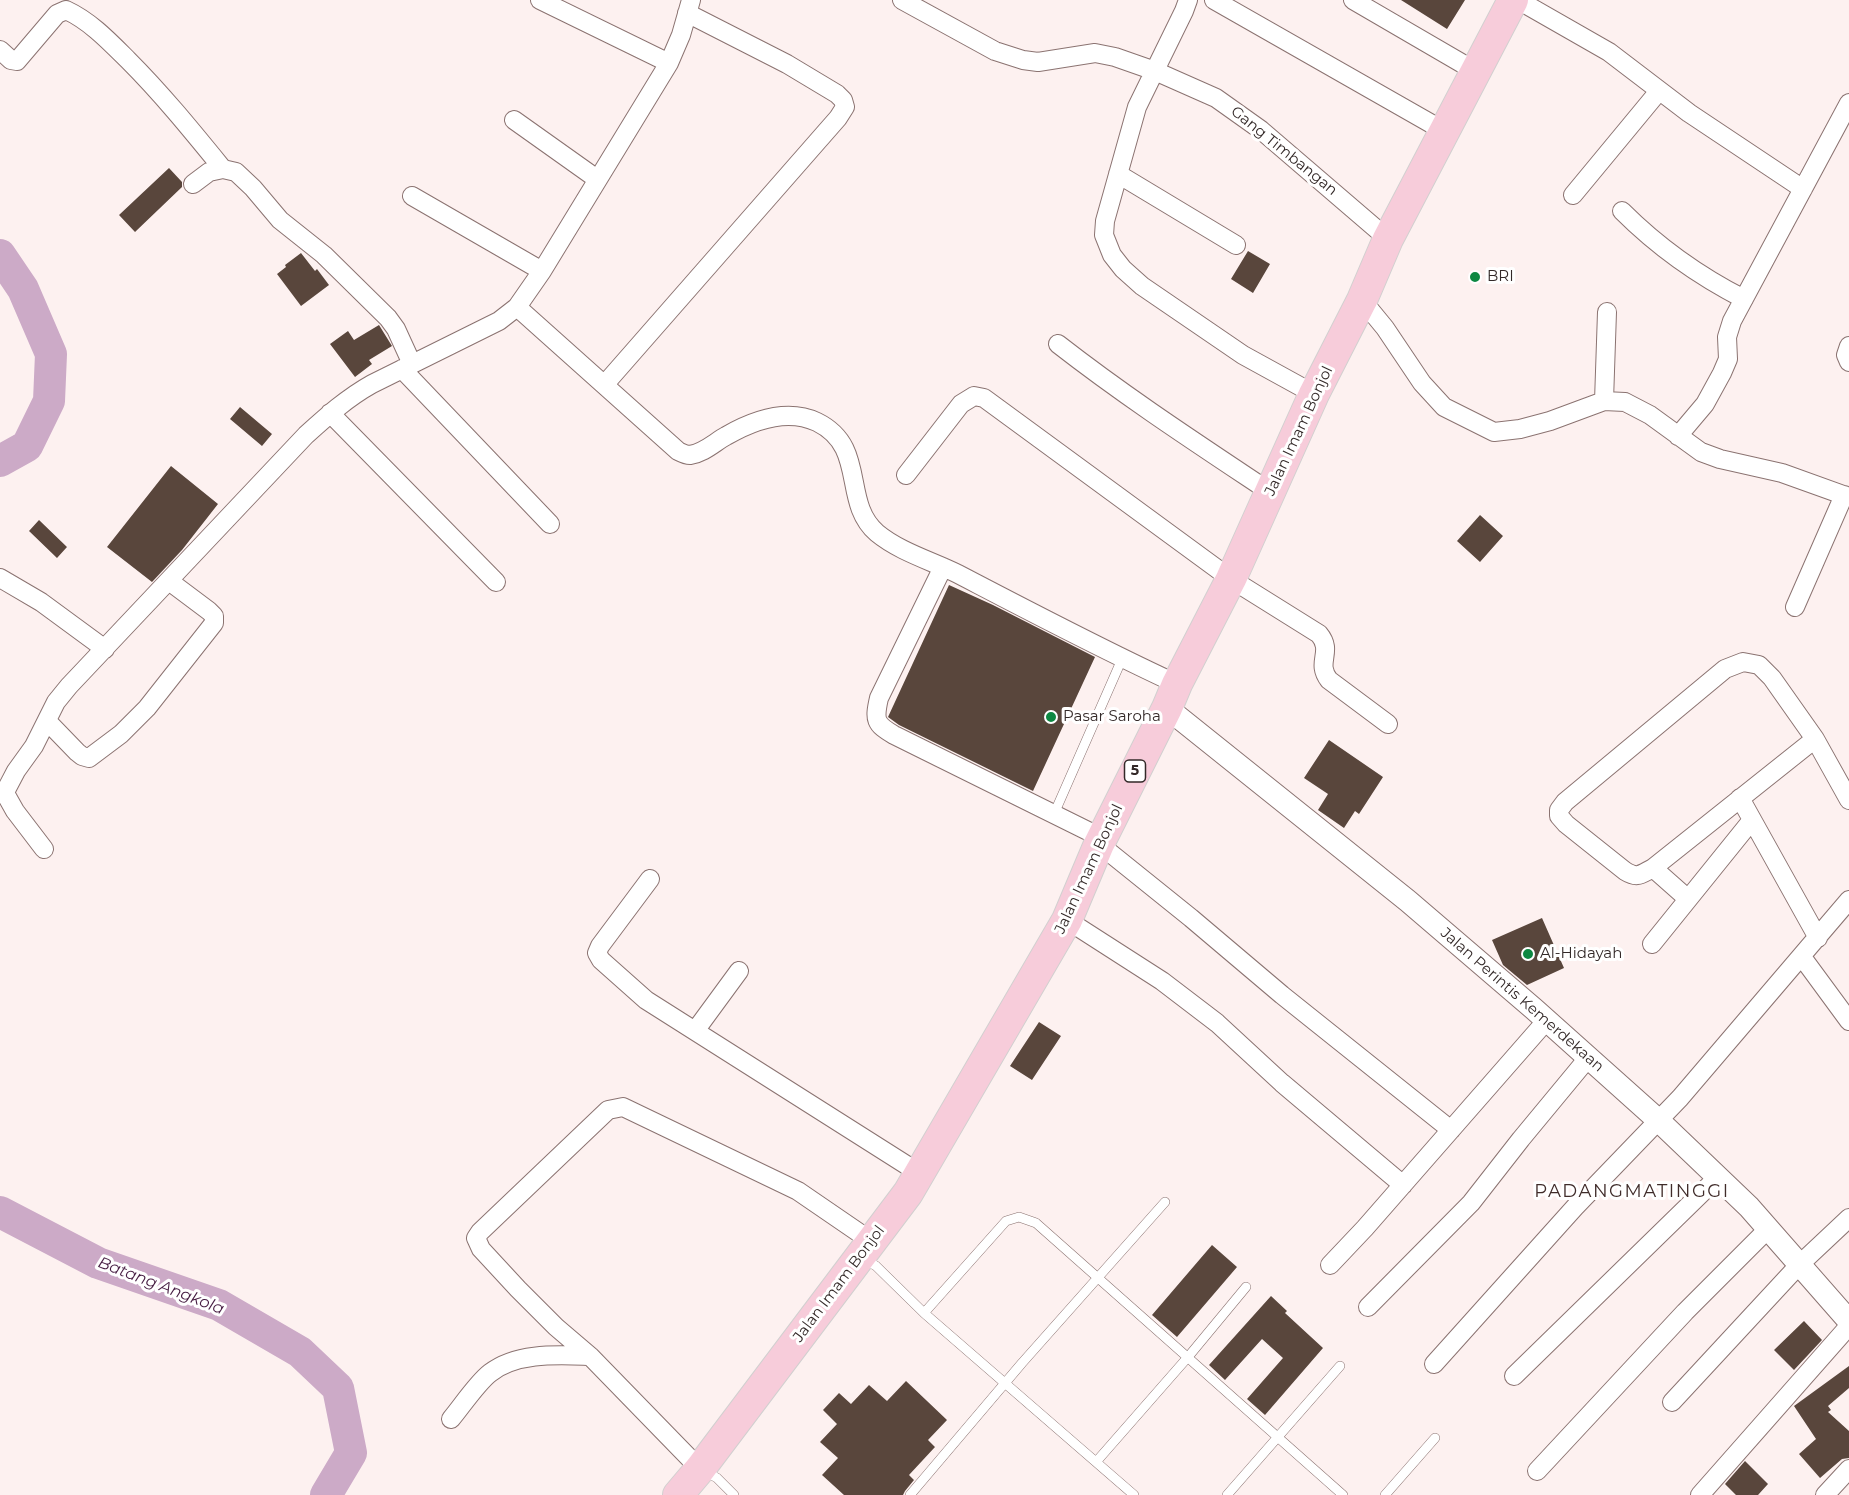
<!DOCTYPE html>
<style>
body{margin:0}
canvas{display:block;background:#fdf1f0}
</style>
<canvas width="1849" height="1495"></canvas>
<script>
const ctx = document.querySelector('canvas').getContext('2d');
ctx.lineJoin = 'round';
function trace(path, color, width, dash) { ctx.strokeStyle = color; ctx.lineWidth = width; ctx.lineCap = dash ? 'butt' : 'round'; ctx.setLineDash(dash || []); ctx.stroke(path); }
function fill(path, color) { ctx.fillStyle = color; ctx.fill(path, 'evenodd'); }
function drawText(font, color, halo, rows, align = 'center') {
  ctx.font = font + ' Montserrat,sans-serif'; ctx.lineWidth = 6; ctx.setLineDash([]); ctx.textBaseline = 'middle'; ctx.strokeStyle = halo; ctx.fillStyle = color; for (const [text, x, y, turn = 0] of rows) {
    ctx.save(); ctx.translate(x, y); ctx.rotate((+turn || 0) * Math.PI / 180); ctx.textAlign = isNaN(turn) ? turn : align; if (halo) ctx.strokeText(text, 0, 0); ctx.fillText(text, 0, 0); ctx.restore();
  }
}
const river = new Path2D(`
 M0,255L23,289L51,354L49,401L27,446L0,461
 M0,1212L98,1263L219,1305L300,1352L338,1388L351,1453L326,1495`);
const building = new Path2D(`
 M1401,0H1465L1447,29Z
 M169,168L182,182V187L135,232L119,215Z
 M1248,251L1270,264L1253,293L1231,279Z
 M301,253L315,271L317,269L329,285L301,306L277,274L286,267L285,265Z
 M379,325L392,346L369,360L372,364L355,377L330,344L348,331L354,340Z
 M240,407L272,434L262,446L230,419Z
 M171,466L218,504L182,550L152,582L107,547Z
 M1480,515L1503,536L1480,562L1457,541Z
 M39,520L67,547L57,558L29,531Z
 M949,585L993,605L1095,657L1033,791L899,725L888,717Z
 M1329,740L1383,777L1359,814L1355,811L1344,828L1318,810L1328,794L1304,778Z
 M1542,918L1564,968L1527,985L1503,965L1492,940Z
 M1039,1022L1061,1036L1032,1080L1010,1066Z
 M1212,1245L1237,1267L1177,1337L1152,1315Z
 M1271,1296L1287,1311L1285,1313L1323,1348L1265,1415L1247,1399L1283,1358L1262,1339L1225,1380L1209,1365Z
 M1804,1321L1822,1340L1794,1370L1774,1350Z
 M1849,1366V1388L1828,1406L1831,1410L1828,1412L1849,1431V1458L1842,1459L1820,1478L1799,1454L1816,1439L1794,1406Z
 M906,1381L947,1420L928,1440L935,1447L909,1475L914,1480L905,1491L903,1495H844L822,1475L838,1458L820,1442L837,1424L823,1410L839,1393L851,1404L869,1385L887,1401Z
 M1745,1461L1768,1484L1758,1495H1736L1725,1484Z`);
const service = new Path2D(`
 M1054,814L1122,659
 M864,1259L876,1266L924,1313L1134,1495
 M924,1313L1006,1221L1019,1217L1036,1223L1343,1495
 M1096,1462L1188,1357L1246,1287
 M703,1470L717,1478L734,1495
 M910,1495L1022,1363L1165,1202
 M1227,1495L1340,1366
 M1385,1495L1435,1438`);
const minor = new Path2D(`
 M540,0L669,63
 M902,0L995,51L1023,60L1038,62L1095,53L1115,57L1155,71L1216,98L1261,130L1388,239
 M1188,0L1184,11L1137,107L1105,221L1104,235L1112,255L1123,269L1142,286L1243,355L1314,394
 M1214,0L1444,131
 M1353,0L1475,71
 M1518,0L1609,52L1689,113L1803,189
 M0,50L11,60L17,61L57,14L66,10C90,21 109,41 128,60C162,94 192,131 223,169
 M514,120L597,179
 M1118,174L1236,245
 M193,184L209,172L223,169L236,172L253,188L280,220L324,255L388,318L396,329L412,364
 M1573,195L1659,91
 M412,196L542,271
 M1622,211C1658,247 1699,276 1744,299
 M1362,300L1385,328L1422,383L1444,407L1494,432L1520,429L1550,421L1604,401L1625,402L1650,415L1701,452L1720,459L1782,473L1849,497
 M517,307L678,451C682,453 685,455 690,455C704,453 715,442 726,436C752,421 787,408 817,422C868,447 841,502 877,533C900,552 932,561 958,574C1031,612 1103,650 1177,684
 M1058,344C1126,397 1198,444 1270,492
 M1849,346L1846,355L1849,362
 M402,369L550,524
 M605,384L838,118L845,107L843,100L837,94L787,64L687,13
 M1604,401L1607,312
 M330,413L496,582
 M1678,436L1705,404L1722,373L1728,359L1727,337L1732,321L1849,103
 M906,475L961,404L974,396L984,398L1231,579L1319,634C1334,652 1315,662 1329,680L1388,724
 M943,567L879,698C874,720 875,724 894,735L1102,838
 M0,578L41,602L105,649
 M1795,607L1844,495
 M47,721L77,752L82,756L89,758L121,734L147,708L214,623V616L209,611L169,581
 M1815,739L1653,868C1641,874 1638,879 1625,871L1566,824L1559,816V810L1565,802L1725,669L1743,662L1759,665L1772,678L1815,739L1849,800
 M1740,798L1818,938
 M1099,844L1191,918L1282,995L1451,1130
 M44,849L15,811L6,795V790L16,771L34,746L56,702L69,686L306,435C327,416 347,398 372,384L499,321L517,307L542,271L669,63L681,35L691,0
 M1653,868L1688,899
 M650,879L600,946L597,953L601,960L646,1000L919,1173
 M1067,920L1162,981L1217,1023L1282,1083L1403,1185
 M1652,944L1752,820
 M1802,957L1849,1021
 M695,1031L739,971
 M1330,1265L1365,1228L1547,1020
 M1368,1307L1471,1203L1521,1139L1588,1058
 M1434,1364L1575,1207L1680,1098L1849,900
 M1514,1376L1717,1178
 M1672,1402L1799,1265L1849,1218
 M451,1419C462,1406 477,1383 490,1373C517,1352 558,1355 590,1356
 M700,1469L590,1356L556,1327L518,1289L481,1249L476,1238L480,1232L608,1110L623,1107L798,1191L871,1241
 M1537,1471L1685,1312L1768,1229
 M1700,1495L1849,1326
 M1825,1495L1849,1469`);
const tertiary = new Path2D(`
 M1167,708L1408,901L1534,1009L1658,1120L1749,1207L1849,1321`);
const trunk = new Path2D(`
 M678,1495L700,1469L908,1193L1067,920L1099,844L1167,708L1177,684L1231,579L1314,394L1362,300L1388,239L1513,0`);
const markers = [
 [1475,277,6,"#0d8842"],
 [1051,717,6,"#0d8842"],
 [1528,954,6,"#0d8842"]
];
const shields = [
 [1135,771,21]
];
const shieldNames = [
 ["5",1135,771]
];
const streetNames = [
 ["Gang Timbangan",1284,151,39],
 ["Jalan Imam Bonjol",1299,431,-65],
 ["Jalan Imam Bonjol",1089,869,-65],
 ["Jalan Perintis Kemerdekaan",1522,1000,41],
 ["Jalan Imam Bonjol",839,1284,-53]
];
const poiNames = [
 ["BRI",1487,277],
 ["Pasar Saroha",1063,717],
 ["Al-Hidayah",1540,954]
];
const waterNames = [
 ["Batang Angkola",161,1286,21]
];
const quarterNames = [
 ["PADANGMATINGGI",1632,1192]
];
trace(river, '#ccaac7', 32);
fill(building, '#59463c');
trace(service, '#8b7371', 10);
trace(minor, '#8b7371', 20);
trace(tertiary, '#8b7371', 24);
trace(trunk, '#d2d0d0', 32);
trace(service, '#fff', 9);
trace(minor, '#fff', 18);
trace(tertiary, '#fff', 22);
trace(trunk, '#f7ccda', 30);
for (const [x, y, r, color] of markers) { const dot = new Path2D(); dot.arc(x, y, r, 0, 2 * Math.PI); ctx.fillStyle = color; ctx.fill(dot); trace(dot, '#fff', 2); }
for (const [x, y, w] of shields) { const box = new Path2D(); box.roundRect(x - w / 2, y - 11, w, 22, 4.5); ctx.fillStyle = '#fff'; ctx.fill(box); trace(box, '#332928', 1.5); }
drawText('bold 14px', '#332928', null, shieldNames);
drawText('15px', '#332928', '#fff', streetNames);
drawText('15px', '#332928', '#fff', poiNames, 'left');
drawText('italic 16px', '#441a40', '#fff', waterNames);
ctx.letterSpacing = '1.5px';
drawText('18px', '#402c2a', '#fff', quarterNames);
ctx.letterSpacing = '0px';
</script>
